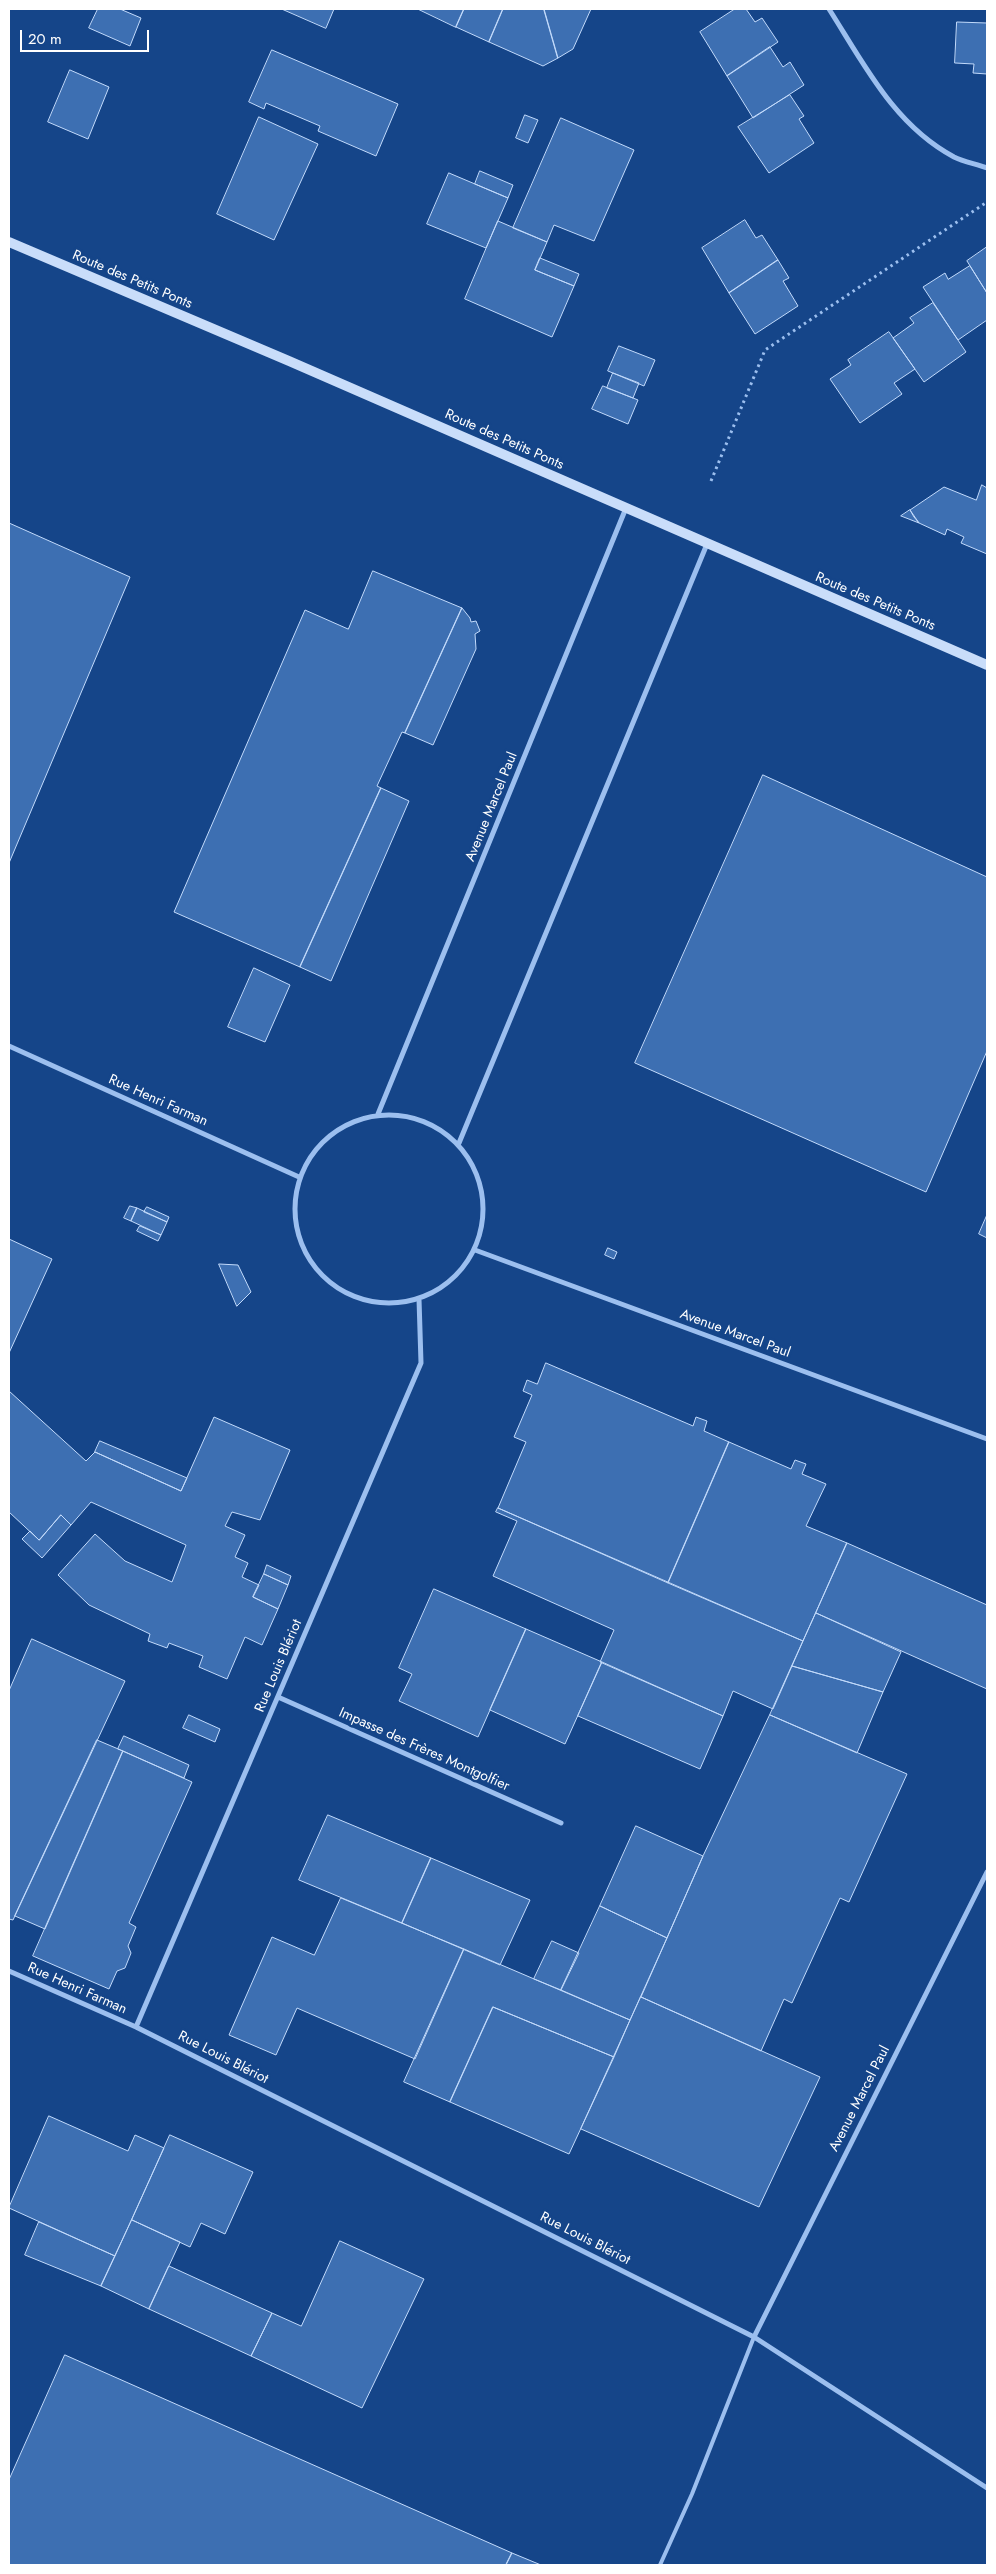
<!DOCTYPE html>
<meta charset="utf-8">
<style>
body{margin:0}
#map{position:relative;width:996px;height:2574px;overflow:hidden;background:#154589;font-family:Jost,sans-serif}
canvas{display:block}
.frame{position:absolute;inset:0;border:10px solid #fff;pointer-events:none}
.scale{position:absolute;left:20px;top:30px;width:129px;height:22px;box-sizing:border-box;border:2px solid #fff;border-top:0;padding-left:6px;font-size:15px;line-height:18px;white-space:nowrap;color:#fff;-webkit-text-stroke:4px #154589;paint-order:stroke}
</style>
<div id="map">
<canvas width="996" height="2574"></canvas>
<div class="frame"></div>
<div class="scale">20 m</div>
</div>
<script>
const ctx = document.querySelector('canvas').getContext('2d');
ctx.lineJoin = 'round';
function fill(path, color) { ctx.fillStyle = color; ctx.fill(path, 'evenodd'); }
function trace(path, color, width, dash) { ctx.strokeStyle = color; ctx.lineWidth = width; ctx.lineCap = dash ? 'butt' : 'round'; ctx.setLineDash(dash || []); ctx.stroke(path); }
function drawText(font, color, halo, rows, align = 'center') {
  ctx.font = font + ' Jost,sans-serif'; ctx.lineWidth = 5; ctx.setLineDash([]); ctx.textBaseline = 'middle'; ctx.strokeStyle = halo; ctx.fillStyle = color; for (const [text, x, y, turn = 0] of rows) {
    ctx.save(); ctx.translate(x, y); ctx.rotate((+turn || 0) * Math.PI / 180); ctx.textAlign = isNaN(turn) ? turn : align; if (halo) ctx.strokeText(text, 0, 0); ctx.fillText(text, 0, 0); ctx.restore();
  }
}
const building = new Path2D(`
 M98,9H120L141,18L130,46L89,28Z
 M282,9H334L326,28Z
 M418,9H464L456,27Z
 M464,9H503L489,42L456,27Z
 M503,9H544L558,58L543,66L489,42Z
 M544,9H591L573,49L558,58Z
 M735,9H746L755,22L762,18L778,42L727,76L700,32Z
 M957,22L987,23V74L973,73L974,64L955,63Z
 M770,47L783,67L790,62L804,85L753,118L727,76Z
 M272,50L398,104L376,156L318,131L320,126L266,103L264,109L249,102Z
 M70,70L109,87L88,139L48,122Z
 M790,95L804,116L799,119L814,143L769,173L738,127Z
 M525,115L538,120L528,143L516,138Z
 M259,117L318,144L274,240L217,214Z
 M561,118L634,150L594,241L554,225L547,242L513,228Z
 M480,171L513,185L508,198L475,184Z
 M449,173L508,198L486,248L427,224Z
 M745,220L756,238L762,235L778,260L729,293L702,248Z
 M498,221L547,242L535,270L574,286L552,337L465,299Z
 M987,247V293L967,261Z
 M540,258L579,274L574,286L535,270Z
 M778,260L789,278L783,281L798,306L755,334L729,293Z
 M970,266L987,293V320L958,340L923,287L945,273L948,279Z
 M933,303L966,352L924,382L893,338L914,323L910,318Z
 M889,332L915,369L894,383L902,394L860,423L830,379L851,365L848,360Z
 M619,346L655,360L644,386L608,371Z
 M613,373L639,383L633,398L607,388Z
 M603,386L638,400L628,424L592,409Z
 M982,485L987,488V554L961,543L964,537L947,529L945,535L919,523L910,510L944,487L976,500Z
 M910,510L914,517L919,523L901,516Z
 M9,523L130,577L9,863Z
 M373,571L462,608L405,733L402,732L377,786L381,788L300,967L174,912L305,610L348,629Z
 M462,608L470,618L471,622L476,621L480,631L475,634L476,649L433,745L405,733Z
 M763,775L987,877V1051L926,1192L635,1063Z
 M381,788L409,801L331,981L300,967Z
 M254,968L290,985L265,1042L228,1027Z
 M130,1206L137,1208L131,1221L124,1218Z
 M147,1207L169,1217L167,1222L144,1212Z
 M137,1208L167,1222L161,1235L131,1221Z
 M987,1215V1238L979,1234Z
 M140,1226L161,1235L158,1241L137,1231Z
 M9,1239L52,1259L9,1353Z
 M608,1248L617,1252L614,1259L605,1255Z
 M219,1264L238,1265L251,1292L237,1306Z
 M546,1363L693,1426L696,1417L707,1421L704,1431L729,1442L668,1583L498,1508L526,1442L514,1437L532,1395L523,1391L527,1380L537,1384Z
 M9,1391L86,1461L95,1452L181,1491L214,1417L290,1450L260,1520L232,1512L225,1526L245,1535L235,1557L248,1563L242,1577L259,1585L253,1597L278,1609L262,1645L245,1637L227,1679L199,1667L203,1656L169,1643L167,1648L148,1641L150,1634L89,1605L58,1575L95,1534L125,1561L172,1582L186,1545L91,1502L71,1525L61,1515L39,1540L9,1512Z
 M100,1441L187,1478L181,1491L95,1452Z
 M729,1442L791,1469L795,1460L806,1464L802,1474L826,1484L806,1526L847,1543L803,1641L668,1583Z
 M498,1508L803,1641L773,1709L733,1691L723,1716L600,1662L614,1630L493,1576L517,1521L496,1512Z
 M61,1515L71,1525L42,1558L22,1539L30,1531L39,1540Z
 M847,1543L987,1605V1689L816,1613Z
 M267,1565L291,1576L288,1585L264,1574Z
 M264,1574L288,1585L278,1609L253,1597Z
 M434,1589L526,1629L478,1737L399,1701L412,1674L399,1668Z
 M816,1613L901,1652L883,1692L792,1666Z
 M526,1629L602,1662L565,1744L490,1710Z
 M32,1639L125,1681L13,1920L9,1919V1691Z
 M602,1662L723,1716L700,1769L578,1716Z
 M792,1666L883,1692L857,1753L770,1715Z
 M189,1715L220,1729L215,1742L183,1728Z
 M770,1715L907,1774L849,1902L840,1898L792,2003L784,1999L761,2051L641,1997L703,1856Z
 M124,1736L189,1765L184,1778L118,1749Z
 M97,1740L123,1751L45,1929L15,1916Z
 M123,1751L192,1782L129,1923L136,1927L128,1946L131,1953L125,1968L117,1971L109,1989L33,1956Z
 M328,1815L431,1858L402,1923L299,1880Z
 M636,1826L703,1856L667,1938L600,1906Z
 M431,1858L530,1900L500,1965L402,1923Z
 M341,1898L464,1949L415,2059L297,2008L276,2055L229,2035L272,1937L314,1955Z
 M600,1906L667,1938L630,2020L561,1990Z
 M552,1941L579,1953L561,1990L534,1979Z
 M464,1949L630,2020L614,2057L493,2007L450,2102L404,2082Z
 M641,1997L820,2077L759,2207L581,2129Z
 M493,2007L614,2057L569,2154L450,2102Z
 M49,2116L128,2151L135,2135L164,2148L115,2256L9,2208Z
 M170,2135L253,2172L225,2234L201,2223L190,2247L132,2220Z
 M132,2220L180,2242L149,2309L101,2286Z
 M39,2222L115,2256L101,2286L25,2255Z
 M340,2241L424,2279L362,2408L251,2356L272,2313L301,2326Z
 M169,2266L272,2313L251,2356L149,2309Z
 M65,2355L512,2553L506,2565H9V2480Z
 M512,2553L541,2565H506Z`);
const path = new Path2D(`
 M711,481L765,350L987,202`);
const service = new Path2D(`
 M660,2565L692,2494L754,2337`);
const minor = new Path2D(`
 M829,9C864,64 894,125 954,157C964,162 977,164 987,168
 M9,1046L299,1177
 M378,1114L626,508
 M295 1209a94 94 0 1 1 188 0a94 94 0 1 1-188 0Z
 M459,1143L707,544
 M475,1250L987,1439
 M419,1299L421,1363L136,2027L754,2337L987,2488
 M278,1697L561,1823
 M9,1971L136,2027
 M754,2337L987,1872`);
const secondary = new Path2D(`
 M9,242L289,361L987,665`);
const streetNames = [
 ["Route des Petits Ponts",132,280,23],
 ["Route des Petits Ponts",504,440,24],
 ["Route des Petits Ponts",875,602,23],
 ["Avenue Marcel Paul",492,807,-68],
 ["Rue Henri Farman",158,1101,24],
 ["Avenue Marcel Paul",735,1334,20],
 ["Rue Louis Blériot",279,1666,-67],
 ["Impasse des Frères Montgolfier",424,1750,24],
 ["Rue Henri Farman",77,1989,24],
 ["Rue Louis Blériot",223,2058,27],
 ["Avenue Marcel Paul",860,2099,-63],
 ["Rue Louis Blériot",585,2239,27]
];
fill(building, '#3d6fb2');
trace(building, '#c2dafb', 1);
trace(path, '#9cbfef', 3, [2.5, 4]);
trace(service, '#9cbfef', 4);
trace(minor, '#9cbfef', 5);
trace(secondary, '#c9ddfa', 10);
drawText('14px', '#fff', '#154589', streetNames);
</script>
